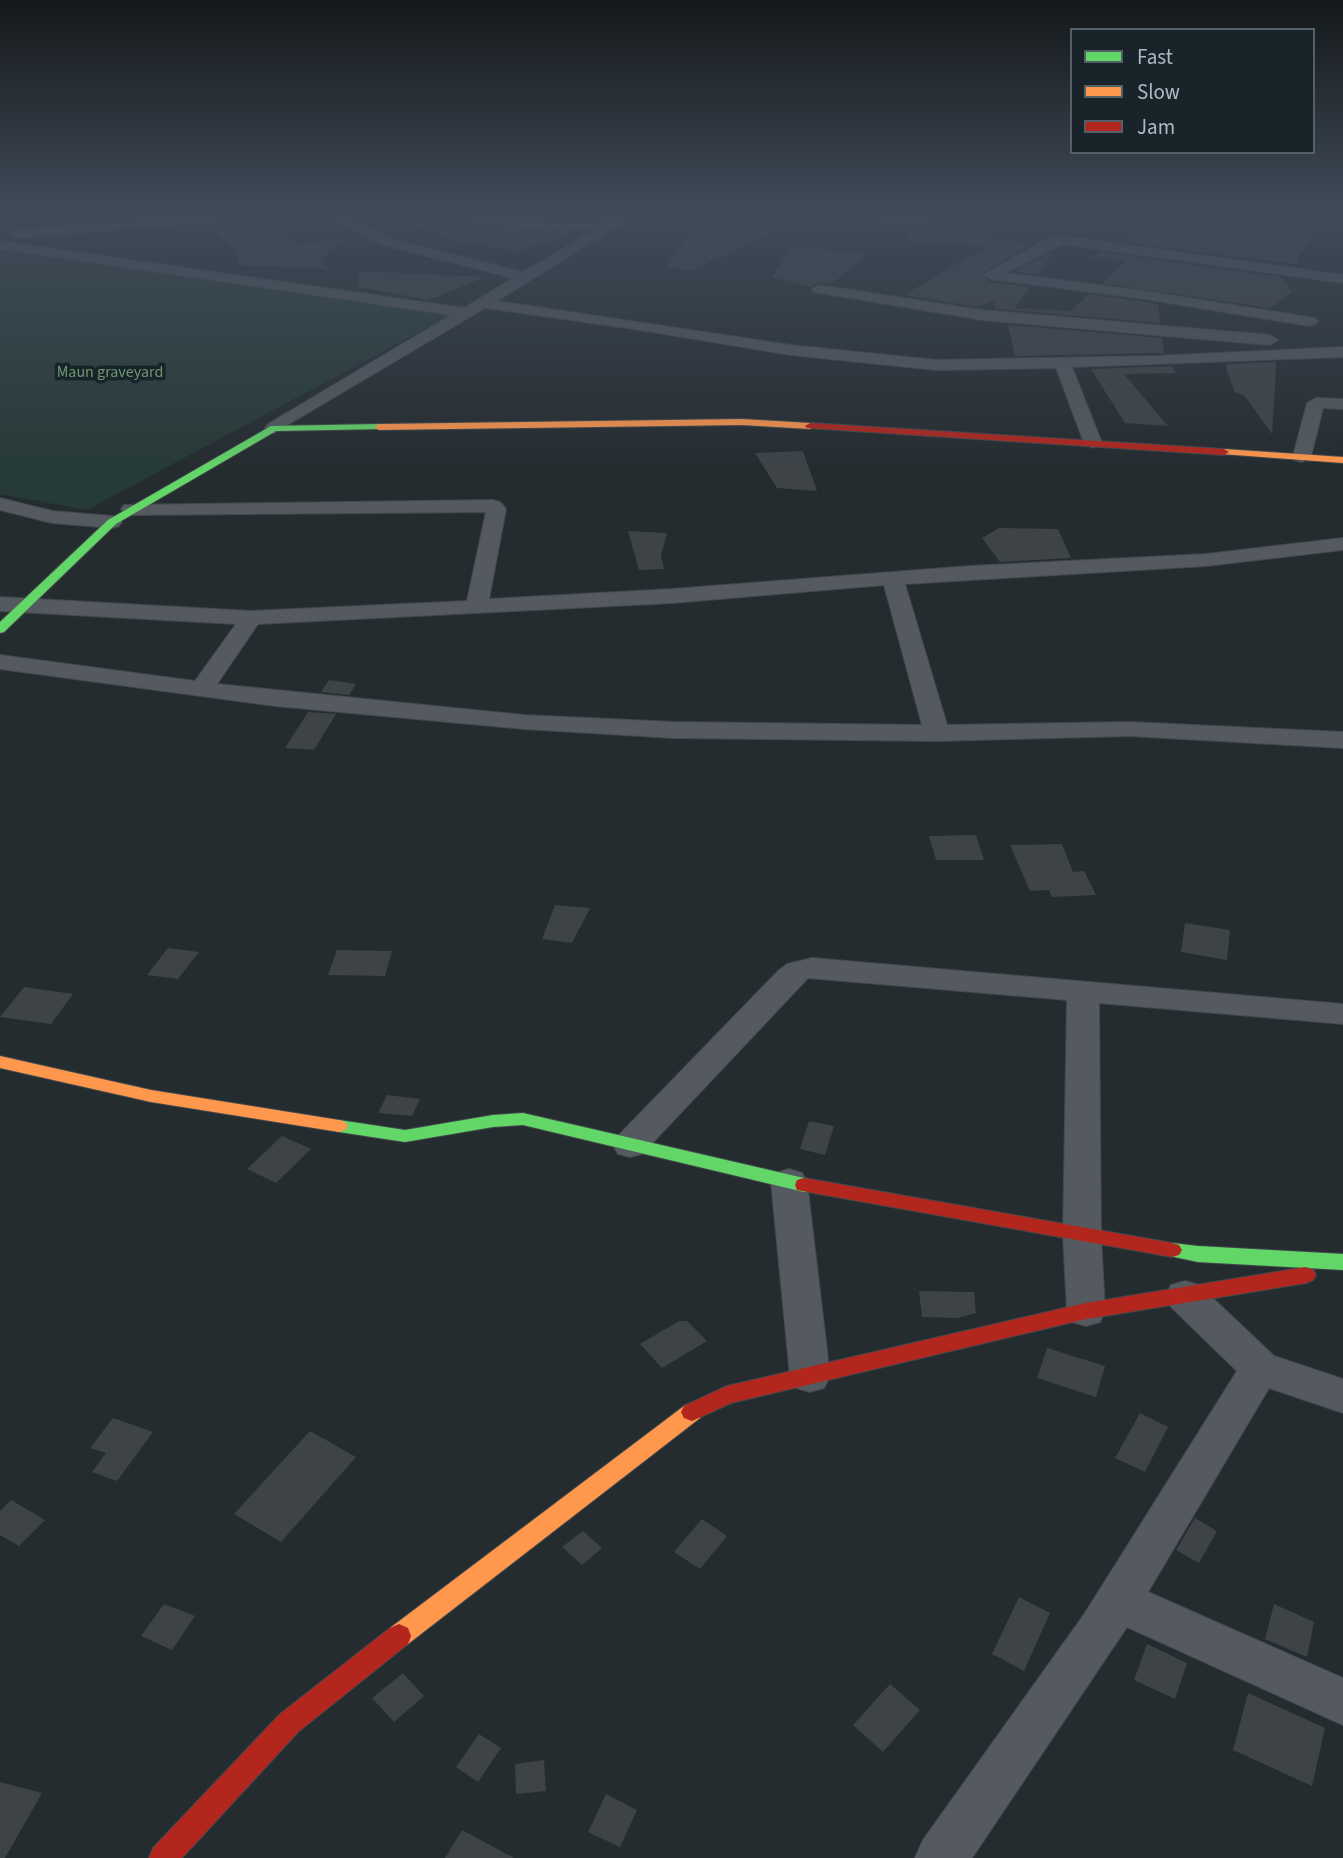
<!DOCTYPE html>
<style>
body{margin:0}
#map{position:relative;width:1343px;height:1858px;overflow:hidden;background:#252c30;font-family:"Source Sans 3",sans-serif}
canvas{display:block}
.legend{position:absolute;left:1070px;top:28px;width:245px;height:126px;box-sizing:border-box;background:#19242a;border:2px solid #546067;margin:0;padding:9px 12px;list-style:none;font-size:21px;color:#adbac3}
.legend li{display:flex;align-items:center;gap:14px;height:35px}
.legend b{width:35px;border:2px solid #546067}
</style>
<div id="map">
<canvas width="1343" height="1858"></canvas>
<ul class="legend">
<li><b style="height:9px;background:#63d668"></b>Fast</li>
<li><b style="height:9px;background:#ff974d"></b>Slow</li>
<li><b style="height:9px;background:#b3261e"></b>Jam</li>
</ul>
</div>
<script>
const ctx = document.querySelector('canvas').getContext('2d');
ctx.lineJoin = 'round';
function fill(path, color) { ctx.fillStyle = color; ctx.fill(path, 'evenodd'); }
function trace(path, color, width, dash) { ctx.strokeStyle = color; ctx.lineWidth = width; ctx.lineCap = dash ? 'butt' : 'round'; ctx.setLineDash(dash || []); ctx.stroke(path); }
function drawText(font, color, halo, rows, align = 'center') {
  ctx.font = font + ' "Source Sans 3",sans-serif'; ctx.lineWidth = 7; ctx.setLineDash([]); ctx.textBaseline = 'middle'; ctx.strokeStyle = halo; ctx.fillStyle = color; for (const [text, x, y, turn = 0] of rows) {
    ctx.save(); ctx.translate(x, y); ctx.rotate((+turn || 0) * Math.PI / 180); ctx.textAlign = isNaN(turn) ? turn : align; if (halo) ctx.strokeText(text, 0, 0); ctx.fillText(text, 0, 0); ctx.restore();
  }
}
const green = new Path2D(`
 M0,246L456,312L87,510L0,494Z`);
const building = new Path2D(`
 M457,212L489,226L527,231L568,232L560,239L516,251L432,236L441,233L411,227Z
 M493,212H552L589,214L584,218L560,219L521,217Z
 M1176,212L1237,222L1227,229L1313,237L1297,260V264L1121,242Z
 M944,216L974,218L996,240L1034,243L981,274L990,282L1030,287L1015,308L1071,311L1089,294L1158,304L1160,323L996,309L993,301L977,307L904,295L985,247L906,241L914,226Z
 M264,220L296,244L341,240L319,261L330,269L237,265V252L206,225Z
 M693,226L775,230L692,271L667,267Z
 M793,246L867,254L832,284L819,282L810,287L772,277Z
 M1054,251L1038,275L1014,271Z
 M1101,252L1281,277L1292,292L1270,308L1102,283L1125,261L1091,258Z
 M360,271L485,277L429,300L358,287Z
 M1008,325L1162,338L1164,353L1015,356Z
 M1276,362L1275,387L1272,434L1244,395L1235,392L1227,372L1226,364Z
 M1172,366L1176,373L1124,374L1168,426L1125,423L1091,369Z
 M803,451L817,491L777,488L755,453Z
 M999,528L1058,529L1071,558L1000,562L982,538Z
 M628,531L667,533L661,556L664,569L639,570Z
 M329,680L356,684L349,695L321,692Z
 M308,712L336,714L314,750L285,748Z
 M976,835L984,860H936L929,836Z
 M1062,844L1073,872L1084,871L1096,895L1052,897L1049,890L1030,891L1010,845Z
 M555,905L590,908L572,943L542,939Z
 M1185,923L1230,930L1227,960L1181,952Z
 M168,948L199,952L178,979L147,975Z
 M337,950L392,951L385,976L328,975Z
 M24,987L73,994L51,1024L0,1017Z
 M387,1095L420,1099L412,1116L378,1113Z
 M809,1121L834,1126L825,1155L800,1149Z
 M282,1136L311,1149L276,1183L247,1169Z
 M919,1291L974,1292L976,1313L958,1318L922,1317Z
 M679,1321H687L707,1341L662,1368L640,1344Z
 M1047,1348L1105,1366L1096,1397L1037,1378Z
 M1140,1413L1168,1427L1145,1472L1115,1458Z
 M113,1418L153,1432L117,1481L92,1472L106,1453L90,1448Z
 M310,1431L356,1457L281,1542L234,1514Z
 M11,1500L45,1520L19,1546L0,1535V1511Z
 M1195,1518L1217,1531L1199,1563L1176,1550Z
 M702,1519L727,1536L700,1569L674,1552Z
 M583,1531L602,1548L582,1565L562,1547Z
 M1019,1597L1050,1613L1024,1671L992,1654Z
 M164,1604L195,1616L172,1650L141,1636Z
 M1274,1604L1314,1622L1307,1657L1265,1639Z
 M1147,1644L1187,1663L1175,1699L1134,1680Z
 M403,1673L424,1696L394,1722L372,1698Z
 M890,1684L920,1710L883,1752L853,1725Z
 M1248,1693L1325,1728L1312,1786L1233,1750Z
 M479,1734L501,1748L478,1782L456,1767Z
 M544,1760L546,1791L516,1794L515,1764Z
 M0,1782L42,1793L5,1858H0Z
 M606,1794L637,1810L620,1847L588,1832Z
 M462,1830L514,1858H445Z`);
const street = new Path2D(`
 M234,212H283L277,216L18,238L11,234L18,230Z
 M317,212H333L393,239L523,272L597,229C567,230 485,233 464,212H481L521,220L560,222L611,220L625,212H640L497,301L791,345L936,360L1155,356L1343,347V357L1072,367L1102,443L1093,448L1084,443L1056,368L936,370L791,355L634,329L485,308L274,433L268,432L265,428L268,424L451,315L0,249V241L464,308L513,278L383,245Z
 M798,212L918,216L929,212H946L919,224L804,216Z
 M1062,236L1343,275V283L1062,244L1005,273L1138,290L1315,318L1318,321L1315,324L1310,326L1138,298L990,279L983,275L1046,239Z
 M819,285L982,310L1270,335L1278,340L1270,345L982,320L814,292L812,289Z
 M1316,398L1343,399V409L1323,408L1311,456L1302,462L1295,460L1293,456L1307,403Z
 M0,498L52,511L112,516L119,518L122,522L119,526L112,528L52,523L0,510Z
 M493,500L500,502L506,509L489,599L672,589L970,566L1206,554L1343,538V550L1206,566L905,584L947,725L1129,722L1343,732V748L1129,736L937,741L674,738L524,729L275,706L0,669V655L195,681L236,624L0,611V597L251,611L467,601L486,512L131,515L124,513L121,509L124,505ZM884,585L922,725L674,722L524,715L217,684L258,624L672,603Z
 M812,958L1343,1004V1024L1099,1003L1101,1236L1105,1311L1100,1322L1086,1326L1072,1322L1067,1311L1063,1236L1067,1000L808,978L642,1154L630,1157L618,1154L613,1145L618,1136L778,971L787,964Z
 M789,1169L802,1173L807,1182L830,1376L824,1388L810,1392L796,1388L790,1376L771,1182L776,1173Z
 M1185,1281L1199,1285L1274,1356L1343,1379V1413L1269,1388L1148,1592L1343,1678V1725L1127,1627L972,1858H915L923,1840L1085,1613L1237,1371L1171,1307L1166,1296L1171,1285Z`);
const fast = new Path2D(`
 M379,424L384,427L382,429L276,431L116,524L4,632L0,633V622L108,520L271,426Z
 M523,1113L804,1178L811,1180L813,1185L811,1190L804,1192L523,1125L493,1127L405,1142L339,1132L333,1130L330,1126L333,1122L339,1120L405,1130L493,1115Z
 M1172,1243L1198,1246L1343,1254V1270L1198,1262L1165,1255L1162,1250L1165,1245Z`);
const slow = new Path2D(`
 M742,419L810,423L815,426L810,429L742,425L379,430L374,427L379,424Z
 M1224,449L1343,457V463L1221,454V450Z
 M0,1056L151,1090L339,1120L345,1122L348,1126L345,1130L339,1132L151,1102L0,1068Z
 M692,1403L700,1406L703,1412L700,1418L408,1644L399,1648L390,1644L387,1636L390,1628L684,1406Z`);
const jam = new Path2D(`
 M810,423L1224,449L1229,452L1224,455L807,428L805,426Z
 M804,1178L1172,1243L1179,1245L1182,1250L1179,1255L1172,1257L797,1190L795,1185L797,1180Z
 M1306,1267L1313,1270L1316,1275L1313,1280L1306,1283L1086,1319L731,1403L692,1421L684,1418L681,1412L684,1406L727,1386L1086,1303Z
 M399,1624L408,1628L411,1636L408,1644L298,1732L182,1858H149L153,1848L280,1714L390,1628Z`);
const farParknames = [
 ["Maun graveyard",110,373]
];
fill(green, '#263a37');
fill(building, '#3d4347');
trace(street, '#42484b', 2);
trace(fast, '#42484b', 2);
trace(slow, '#42484b', 2);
trace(jam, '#42484b', 2);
fill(street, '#545a5f');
fill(fast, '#63d668');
fill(slow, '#ff974d');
fill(jam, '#b3261e');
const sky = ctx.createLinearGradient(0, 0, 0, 472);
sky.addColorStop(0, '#14181a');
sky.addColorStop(0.45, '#404b59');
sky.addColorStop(1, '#404b5900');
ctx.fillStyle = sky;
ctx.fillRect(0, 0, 1343, 472);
drawText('16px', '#6e9770', '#19242a', farParknames);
</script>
